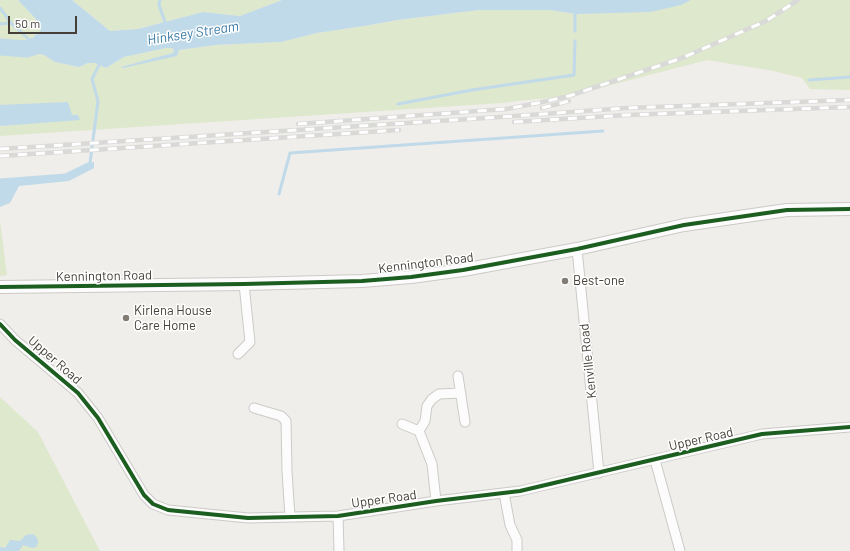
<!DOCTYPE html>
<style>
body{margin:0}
#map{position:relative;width:850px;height:551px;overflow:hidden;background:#f0eeea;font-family:Barlow,sans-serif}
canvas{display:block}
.scale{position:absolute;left:8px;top:16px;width:69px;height:18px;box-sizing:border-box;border:2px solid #453f38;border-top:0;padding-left:5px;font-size:12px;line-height:14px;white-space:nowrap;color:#453f38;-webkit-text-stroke:3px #fff;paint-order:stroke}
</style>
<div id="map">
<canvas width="850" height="551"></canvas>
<div class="scale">50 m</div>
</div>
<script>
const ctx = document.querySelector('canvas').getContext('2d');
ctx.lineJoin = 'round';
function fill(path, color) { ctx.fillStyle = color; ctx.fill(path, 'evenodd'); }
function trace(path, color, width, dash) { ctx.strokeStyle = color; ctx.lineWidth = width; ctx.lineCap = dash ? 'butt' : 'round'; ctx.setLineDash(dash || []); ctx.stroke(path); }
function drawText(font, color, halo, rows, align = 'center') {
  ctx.font = font + ' Barlow,sans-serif'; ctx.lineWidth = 3; ctx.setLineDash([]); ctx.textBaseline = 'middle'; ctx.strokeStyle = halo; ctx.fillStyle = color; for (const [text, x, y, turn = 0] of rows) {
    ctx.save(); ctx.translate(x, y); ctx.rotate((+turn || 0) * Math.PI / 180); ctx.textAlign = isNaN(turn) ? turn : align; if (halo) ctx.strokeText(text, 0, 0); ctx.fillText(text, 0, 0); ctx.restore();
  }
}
const green = new Path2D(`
 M0,0H18L36,19L41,29L38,34L35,35L28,45L0,41Z
 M72,0H282L240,16L203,12L138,29L110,31Z
 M691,0H850V90L810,89L802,78L773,71L707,60L569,96L518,101L502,103L0,136V49L44,55L55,62L79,67L88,63H95L106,68L124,57L166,48H172L174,50L173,53L122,67L177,56L179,50L216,45L281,42L317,33L364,26L398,20L479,10H550L576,14L681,5Z
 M0,220L7,275L0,276Z
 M0,397L38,432L100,551H0Z`);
const water = new Path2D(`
 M18,0H72L110,31L138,29L203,12L240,16L282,0H691L681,5L650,12L576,14L550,10H479L398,20L364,26L317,33L281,42L216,45L179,50L177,56L123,68L121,67L173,53L174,50L172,48H166L124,57L106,68L95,63H88L79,67L55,62L44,55L25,51L35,35L38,34L41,29L36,19Z
 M68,102L72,115H78L80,120L0,126V105Z
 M94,162V168L69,181L19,186L10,203L0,207V180L65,175L90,163Z
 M33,534C37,537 38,539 38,543L36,547L32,548L23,545L19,551H0V547L5,548L10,540L20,541L26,535Z`);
const stream = new Path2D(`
 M160,0L159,5L166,25
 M0,8L11,23
 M0,24L11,23L33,43
 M575,31V11
 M809,80L850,77
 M398,104L472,90L574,75L575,41
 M0,180L65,175L90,163L98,101L92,79L100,63
 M279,194L290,153L603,131`);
const river = new Path2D(`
 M0,47L26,49L49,42`);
const minor = new Path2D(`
 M577,249L599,473
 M0,324L15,340L78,393L98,418L144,495L153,504L168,510L248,518L338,516L436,501L520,491L762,434L850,427
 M238,354L250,342L244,284
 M458,376L465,422
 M254,408L281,416L286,421L287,471L290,517
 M402,424L419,431
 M655,460L680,551
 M504,493L510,525L517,540V551
 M436,501L432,464L419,431L425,421L427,406L432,399L439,394L461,393
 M338,516L339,551`);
const tertiary = new Path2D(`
 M0,287L244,284L362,281L411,277L463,270L577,249L684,225L787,210L850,209`);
const rail = new Path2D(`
 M542,108L569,101
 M514,122L627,115L850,107
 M298,124L506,109L538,103L569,96L682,58L766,21L798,0
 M0,149L501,117L627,108L850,100
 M0,156L399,130`);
const cycleway = new Path2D(`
 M0,287L244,284L362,281L411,277L463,270L577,249L684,225L787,210L850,209
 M0,324L15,340L78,393L98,418L144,495L153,504L168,510L248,518L338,516L436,501L520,491L762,434L850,427`);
const markers = [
 [565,281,4,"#817c76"],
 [126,318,4,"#817c76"]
];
const streetNames = [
 ["Kennington Road",426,263,-7],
 ["Kennington Road",104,276,-1],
 ["Upper Road",55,360,41],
 ["Kenville Road",588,361,-96],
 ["Upper Road",701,439,-13],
 ["Upper Road",384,499,-8]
];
const poiNames = [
 ["Best-one",573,281],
 ["Kirlena House",134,311],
 ["Care Home",134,326]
];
const waterNames = [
 ["Hinksey Stream",193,33,-9]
];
fill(green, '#dee8cd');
fill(water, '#c0dae9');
trace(stream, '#c0dae9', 3);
trace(river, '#c0dae9', 17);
trace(minor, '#cccac7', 11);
trace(tertiary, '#cccac7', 14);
trace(minor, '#fdfcfc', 9);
trace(tertiary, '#fdfcfc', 12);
trace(rail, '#d9d9d8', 4.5);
trace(rail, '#fff', 3, [9]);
trace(cycleway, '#1b5e20', 4);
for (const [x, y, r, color] of markers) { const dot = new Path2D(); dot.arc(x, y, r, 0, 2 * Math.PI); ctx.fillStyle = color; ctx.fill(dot); trace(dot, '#fff', 1.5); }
drawText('13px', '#453f38', '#fff', streetNames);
drawText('13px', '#453f38', '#fff', poiNames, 'left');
drawText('italic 14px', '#3b7ca6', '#fff', waterNames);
</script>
